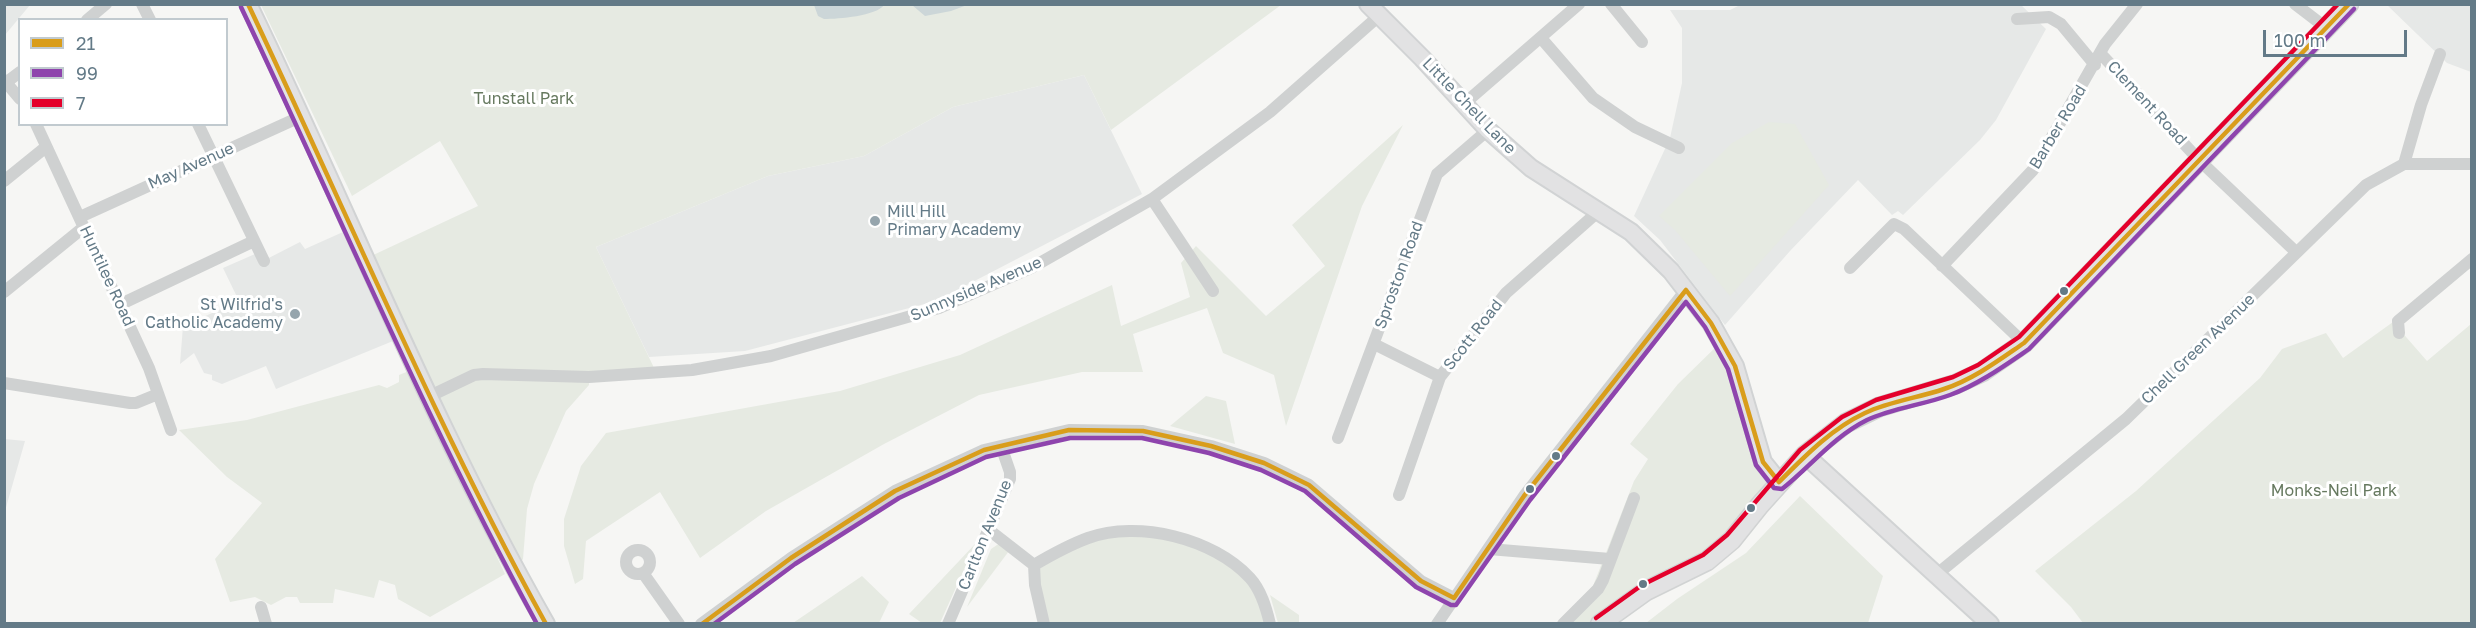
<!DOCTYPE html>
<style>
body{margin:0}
#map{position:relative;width:2476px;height:628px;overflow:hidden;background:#f6f6f4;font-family:"Golos Text",sans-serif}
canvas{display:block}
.frame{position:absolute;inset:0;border:6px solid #637a87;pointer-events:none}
.legend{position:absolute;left:18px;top:18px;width:210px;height:108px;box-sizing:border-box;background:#fff;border:2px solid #c1cacf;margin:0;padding:8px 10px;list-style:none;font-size:18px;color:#637a87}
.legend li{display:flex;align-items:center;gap:12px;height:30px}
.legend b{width:30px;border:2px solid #c1cacf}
.scale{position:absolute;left:2263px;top:30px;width:144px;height:27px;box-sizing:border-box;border:3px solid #637a87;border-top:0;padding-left:8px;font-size:18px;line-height:21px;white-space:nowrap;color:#637a87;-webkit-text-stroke:4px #fff;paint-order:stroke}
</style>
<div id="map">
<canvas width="2476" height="628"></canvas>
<div class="frame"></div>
<ul class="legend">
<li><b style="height:8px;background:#d99d1b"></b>21</li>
<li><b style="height:8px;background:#8e44ad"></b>99</li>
<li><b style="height:8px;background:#e4002b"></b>7</li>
</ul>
<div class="scale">100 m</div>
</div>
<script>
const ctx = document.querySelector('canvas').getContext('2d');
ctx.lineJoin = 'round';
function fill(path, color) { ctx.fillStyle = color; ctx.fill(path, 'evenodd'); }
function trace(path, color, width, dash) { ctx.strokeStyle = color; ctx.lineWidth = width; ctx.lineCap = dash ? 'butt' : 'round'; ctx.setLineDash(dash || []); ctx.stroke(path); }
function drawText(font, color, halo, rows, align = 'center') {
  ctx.font = font + ' "Golos Text",sans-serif'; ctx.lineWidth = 6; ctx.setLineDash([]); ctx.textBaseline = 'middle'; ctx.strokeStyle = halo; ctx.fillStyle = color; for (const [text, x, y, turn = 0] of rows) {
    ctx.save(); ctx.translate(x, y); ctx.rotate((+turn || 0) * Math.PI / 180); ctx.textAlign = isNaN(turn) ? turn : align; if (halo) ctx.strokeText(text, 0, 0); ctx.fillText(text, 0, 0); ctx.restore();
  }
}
const built = new Path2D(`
 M5,4L30,5L5,35L4,5Z
 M1742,4L2021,5L2046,29L1996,120L1980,140L1903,215L1898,211L1892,215L1858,180L1790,251L1725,325L1660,240L1634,216L1670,138L1682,83V28L1670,10H1730Z
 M2387,5H2471V72L2447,63Z
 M1084,75L1142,194L936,301L745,351L649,357L596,247L768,176L864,156L953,107Z
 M343,232L393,341L276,389L266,366L222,384L212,380V375L204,373L194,353L180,364L183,326L239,301L223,268L255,254L259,263L300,242L305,249Z
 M5,439L25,441L5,511L4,439Z`);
const green = new Path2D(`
 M261,5H1281L1111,130L1084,75L953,107L864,156L768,176L596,247L656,372L589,377V385L566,411L534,484L527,509L523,559L516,569L369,257L478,206L440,141L352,196Z
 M1769,122L1795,124L1829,185L1730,296L1675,230L1659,216L1732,143Z
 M1403,125L1362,206L1286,426L1274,375L1223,353L1207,308L1133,334L1143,372H1082L979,395L884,444L766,511L700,558L660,492L586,541L583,579L575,584L564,546V519L581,466L606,433L840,391L960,355L1112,285L1121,326L1190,297L1181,263L1196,246L1266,316L1325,266L1292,225Z
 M2393,322L2427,361L2471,324V623H2083L2071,607L2035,571L2136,491L2260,378L2282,349L2326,333L2343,358Z
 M1721,342L1779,482L1732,540L1600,623L1556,624L1593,586L1634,481L1648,459L1630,444L1678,384Z
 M409,371L505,574L430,617L398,599L395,585L379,580L374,598L335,589L333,603H300L297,597H286L271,605L255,597L230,602L215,559L262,503L227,477L179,430L247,420L379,385L387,388L399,382V375Z
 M1206,396L1226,401L1235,444L1170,426Z
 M1800,496L1883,576L1868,623H1646L1677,599L1746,553Z
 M1101,535L1186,539L1251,579L1270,623H1044L1034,565Z
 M976,543L940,623H922L909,614Z
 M1000,543L1009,551L967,607L991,549Z
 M862,576L889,602L879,623H793Z
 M1270,595L1299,615V623H1278Z`);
const water = new Path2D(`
 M814,5V4L884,5C876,16 839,19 824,19L818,16Z
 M912,5H967L951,11L925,16Z`);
const street = new Path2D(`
 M142,4L150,20
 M1611,4L1642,42
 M2295,4L2325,27
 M2017,19L2049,17L2061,24L2095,65
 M87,20L106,4
 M1541,38L1593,98L1635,127L1679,148
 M2101,54L2199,160L2296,252
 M4,80L20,99
 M4,84L20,72
 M1465,103L1579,4
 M36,124L149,368L171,430
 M198,124L264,261
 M2404,164L2421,105L2440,54
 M4,181L46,147
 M1152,199L1213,291
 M80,217L302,116
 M1942,266L2033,170L2105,44L2137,4
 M1850,268L1894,224L1904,229L2024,343
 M4,292L84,227
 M119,305L254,241
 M2399,333L2398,321L2472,259
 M1374,344L1440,377
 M4,383L130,403H136L158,394
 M430,396L474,375L483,374L589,377L692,370L771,356L939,308L1031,268L1152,199L1270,112L1380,15
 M1338,438L1437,174L1488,130
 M1399,495L1440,377L1506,293L1600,210
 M989,530L1034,565
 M1489,549L1610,559
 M626 562a12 12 0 1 1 24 0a12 12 0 1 1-24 0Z
 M1034,565C1051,555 1069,545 1088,538C1138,520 1213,538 1250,578C1261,590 1266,607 1270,624
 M1034,565L1035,585L1044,624
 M643,573L679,624
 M1936,575L2126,419L2366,185L2404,164H2472
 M261,607L266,624
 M701,624L791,558L895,491L984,450L1069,430L1143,431L1211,446L1264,463L1309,485L1421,581L1454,598
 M948,624L1010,479V472L1001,446
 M1437,624L1524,496L1686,290
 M1563,624L1598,589L1603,580L1634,498`);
const secondary = new Path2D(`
 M248,4C348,210 432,425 546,624
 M1368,4L1422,58L1488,130L1531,168L1631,232L1671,271L1711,323L1735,366L1763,462L1779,482
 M1805,455L1990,624`);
const primary = new Path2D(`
 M1600,624L1646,591L1707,561L1732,540L1760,505L1805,455L1846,423L1879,407L1956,384L1982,372L2024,343L2349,4`);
const bus1 = new Path2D(`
 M248,4C346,211 435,423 546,624
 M702,624L791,558L895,491L984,450L1069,430L1143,431L1211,446L1264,463L1309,485L1421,581L1454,598L1524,496L1686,290L1711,323L1735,366L1763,462L1779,482C1805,456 1831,429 1865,413C1890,401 1918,398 1944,389C1974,379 1999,360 2024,343L2349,4`);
const bus2 = new Path2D(`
 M241,7C339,213 427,423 537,624
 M714,624L795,564L899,498L986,457L1070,438H1142L1209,453L1261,470L1305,491L1416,587L1451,605H1456L1530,500L1686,302L1705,327L1728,369L1756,465L1774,488L1782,489C1811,466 1833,437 1867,420C1893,408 1923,405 1950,395C1979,384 2004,366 2029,349L2354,9`);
const bus3 = new Path2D(`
 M1596,618L1642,585L1703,555L1727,535L1800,450L1842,417L1876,400L1953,377L1978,365L2019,337L2338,4`);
const markers = [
 [875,221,6,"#96a5ad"],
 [2064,291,5,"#637a87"],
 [295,314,6,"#96a5ad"],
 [1556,456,5,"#637a87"],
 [1530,489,5,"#637a87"],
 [1751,508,5,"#637a87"],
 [1643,584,5,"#637a87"]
];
const parkNames = [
 ["Tunstall Park",524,99],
 ["Monks-Neil Park",2334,491]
];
const streetNames = [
 ["Clement Road",2147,103,47],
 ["Little Chell Lane",1469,106,46],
 ["Barber Road",2058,127,-59],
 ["May Avenue",191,166,-24],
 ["Sproston Road",1399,275,-70],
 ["Huntilee Road",107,276,65],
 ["Sunnyside Avenue",976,289,-23],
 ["Scott Road",1473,335,-52],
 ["Chell Green Avenue",2198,349,-44],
 ["Carlton Avenue",985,535,-68]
];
const poiNames = [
 ["Mill Hill",887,212],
 ["Primary Academy",887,230],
 ["St Wilfrid's",283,305,"right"],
 ["Catholic Academy",283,323,"right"]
];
fill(built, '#e6e8e7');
fill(green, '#e6eae2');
fill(water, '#ccd6d8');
trace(secondary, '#d1d3d4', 20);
trace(primary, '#d1d3d3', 21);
trace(street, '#cfd1d1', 12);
trace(secondary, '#e2e2e3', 16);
trace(primary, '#e2e2e3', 18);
trace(bus1, '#d99d1b', 4.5);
trace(bus2, '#8e44ad', 4.5);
trace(bus3, '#e4002b', 4.5);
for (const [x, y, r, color] of markers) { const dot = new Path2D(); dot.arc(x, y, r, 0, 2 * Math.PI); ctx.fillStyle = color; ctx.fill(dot); trace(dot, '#fff', 2); }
drawText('16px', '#66795f', '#fff', parkNames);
drawText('16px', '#637a87', '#fff', streetNames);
drawText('16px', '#637a87', '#fff', poiNames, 'left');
</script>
